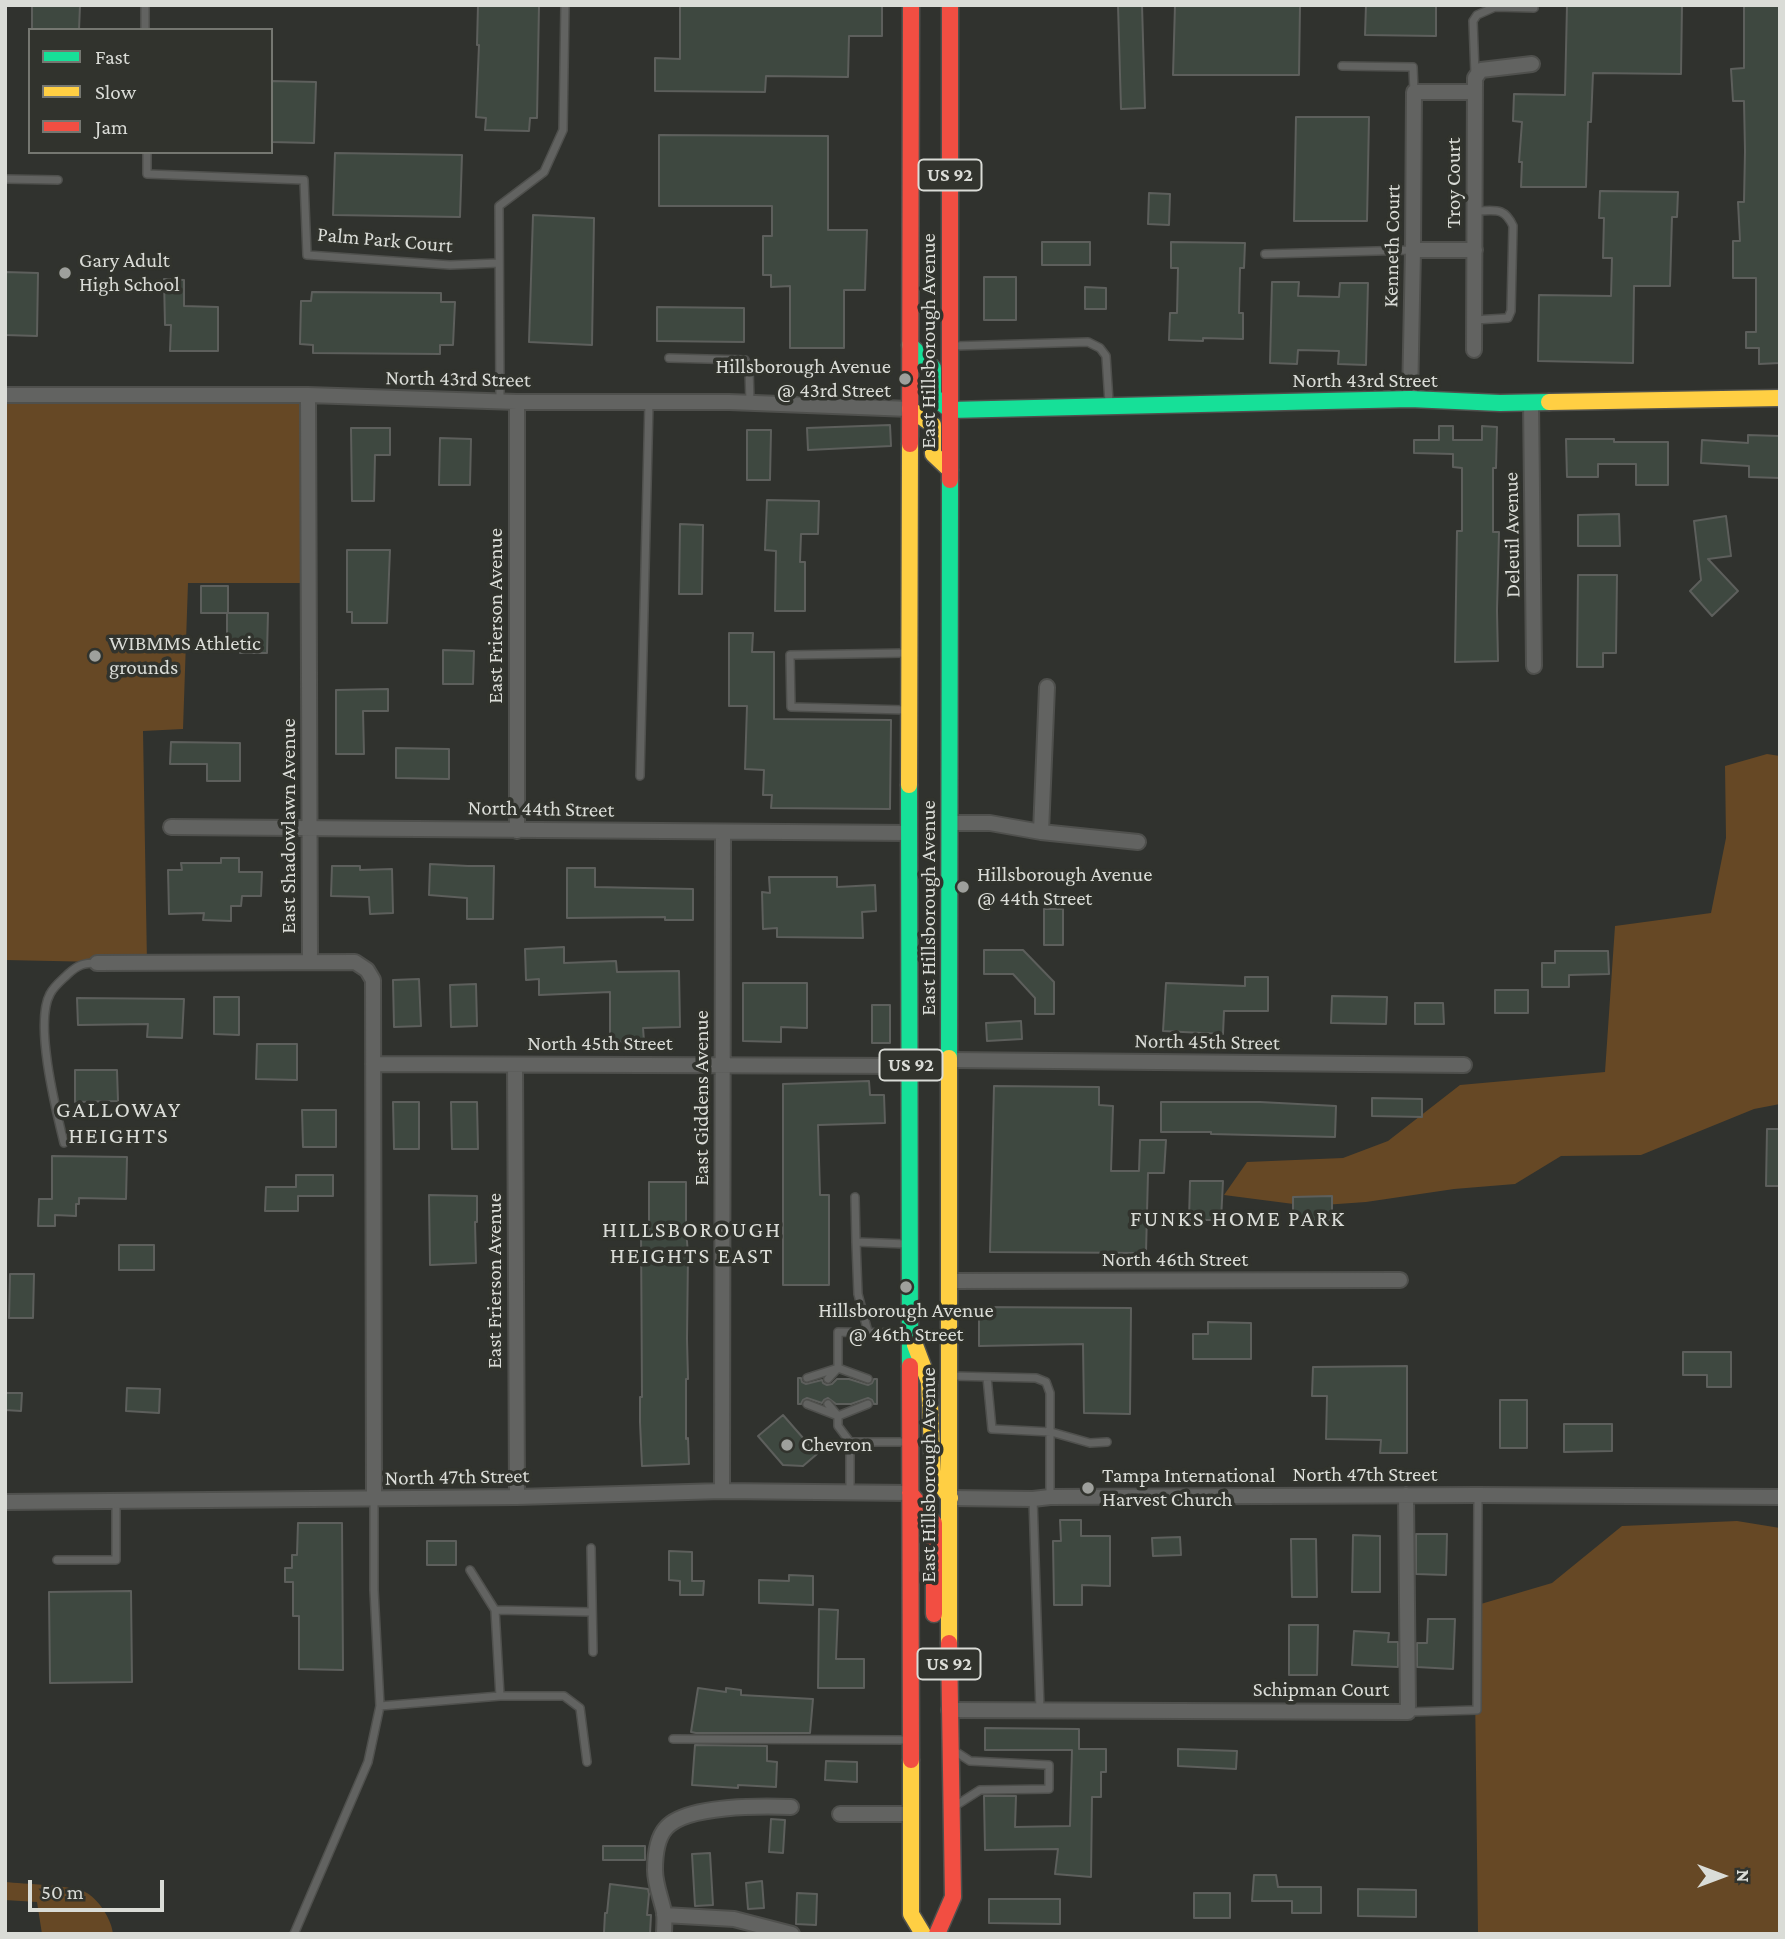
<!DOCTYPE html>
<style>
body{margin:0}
#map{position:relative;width:1785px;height:1939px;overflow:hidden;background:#30322e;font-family:"Crimson Pro",serif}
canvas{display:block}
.frame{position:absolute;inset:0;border:7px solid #dadcd7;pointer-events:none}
.legend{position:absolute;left:28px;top:28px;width:245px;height:126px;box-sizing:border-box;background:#31332d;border:2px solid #757771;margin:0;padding:9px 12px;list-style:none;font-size:21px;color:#dadcd7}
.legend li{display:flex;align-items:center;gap:14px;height:35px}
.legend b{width:35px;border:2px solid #757771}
.north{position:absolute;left:1687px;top:1841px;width:70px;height:70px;-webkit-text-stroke:5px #31332d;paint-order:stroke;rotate:90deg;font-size:19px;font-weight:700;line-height:28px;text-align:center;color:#dadcd7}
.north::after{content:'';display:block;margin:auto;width:24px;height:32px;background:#dadcd7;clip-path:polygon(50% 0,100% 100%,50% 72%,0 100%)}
.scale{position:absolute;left:28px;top:1880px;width:136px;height:32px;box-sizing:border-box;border:4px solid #dadcd7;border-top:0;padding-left:9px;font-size:21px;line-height:24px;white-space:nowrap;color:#dadcd7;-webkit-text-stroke:5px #31332d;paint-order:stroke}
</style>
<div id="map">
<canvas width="1785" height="1939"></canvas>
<div class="frame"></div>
<ul class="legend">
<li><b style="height:9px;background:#16e098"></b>Fast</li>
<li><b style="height:9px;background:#ffcf43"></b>Slow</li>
<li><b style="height:9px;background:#f24e42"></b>Jam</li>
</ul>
<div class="north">N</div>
<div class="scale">50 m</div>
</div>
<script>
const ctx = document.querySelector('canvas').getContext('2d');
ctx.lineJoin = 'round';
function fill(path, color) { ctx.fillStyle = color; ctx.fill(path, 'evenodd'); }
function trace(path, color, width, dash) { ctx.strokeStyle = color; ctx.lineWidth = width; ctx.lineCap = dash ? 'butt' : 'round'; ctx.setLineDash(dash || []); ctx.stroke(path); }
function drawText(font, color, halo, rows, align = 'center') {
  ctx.font = font + ' "Crimson Pro",serif'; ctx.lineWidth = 7; ctx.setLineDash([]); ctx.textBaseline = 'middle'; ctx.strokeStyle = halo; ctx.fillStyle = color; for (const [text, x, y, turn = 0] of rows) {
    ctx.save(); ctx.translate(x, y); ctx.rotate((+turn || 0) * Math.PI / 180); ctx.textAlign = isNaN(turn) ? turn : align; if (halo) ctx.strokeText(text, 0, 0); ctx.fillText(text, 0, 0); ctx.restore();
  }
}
const green = new Path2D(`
 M5,395H308L309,583H188L183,729L143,731L147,963L5,960Z
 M1767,754L1780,756V1104L1754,1109L1641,1155L1561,1156L1515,1184L1454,1189L1366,1202L1309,1206L1224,1195L1247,1162L1343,1158L1388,1141L1460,1085L1605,1072L1615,926L1711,913L1726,838L1725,766Z
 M1737,1521L1780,1528V1934H1478L1474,1606L1552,1583L1622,1526Z
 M5,1882C23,1884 74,1885 87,1893C99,1900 112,1920 113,1934H42L37,1902L5,1900Z`);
const building = new Path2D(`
 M32,5H80L79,30H32Z
 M478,5H539L537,118H530L529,131L485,130L486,118L476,117L479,45H477Z
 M680,5H882V36H849L848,77L766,76L765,92L655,91V58L680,59Z
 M1118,5H1142L1145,108L1121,109Z
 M1175,5H1300L1299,75H1173Z
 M1366,5H1436V36L1365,35Z
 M1567,5H1682L1681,74L1593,73L1591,122H1588L1586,187H1521L1522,162H1519L1522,122L1513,121L1514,94L1565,95Z
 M1744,5H1780V363L1759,364V348H1746V332H1756V278H1733V241H1740L1738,202H1744L1745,151L1744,101H1733L1731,69L1744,68Z
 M271,81L316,82L314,143L271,142Z
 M1296,117H1369L1367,221H1294Z
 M659,135L828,136V230H867L865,290H844V348H790V286L771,287V275H763V236H772V206H659Z
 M335,153L462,155L460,217L333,215Z
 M1600,191L1678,192L1677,217H1672L1670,286H1634L1633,363L1538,361L1539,295L1611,296L1612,258H1603L1604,218H1599Z
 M1149,193L1170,194L1169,225L1148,224Z
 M533,215L594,218L592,345L529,342Z
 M1042,242H1090V265H1042Z
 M1171,242L1245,243L1244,268H1240L1239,313H1243V339L1203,338V341L1169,340L1170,313H1177L1178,268H1171Z
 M5,272L38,273L37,336L5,335Z
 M984,277H1016V320H984Z
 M164,279L184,280V306L218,307V351H170L171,325H165Z
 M1272,282H1299L1298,296L1339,297L1340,283H1368L1366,365L1338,364L1339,351L1298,350L1297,364L1270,363Z
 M1085,287L1106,288V309H1085Z
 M312,292L441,293V302H455L453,345H440V354L313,353V345L300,344L301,301H311Z
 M657,307L744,308V342L657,341Z
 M890,425L891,446L808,450L807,428Z
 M1439,426H1453V440H1482V426L1497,427L1496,468H1493V532H1499L1497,610L1498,661L1455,662L1457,531H1462V468L1453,467V454L1414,453V440H1439Z
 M351,428H390V455H375L374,501H352Z
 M747,430H771L770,480H747Z
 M1748,435L1780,436V478L1749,477V466L1701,463L1702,440L1748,443Z
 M440,438L471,439L470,485H439Z
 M1566,439H1614V442H1668V485H1636V464H1598V477H1567Z
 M767,500L819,501L818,534H801L800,562H805V611H775L776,551L765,550Z
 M1619,514L1620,546H1578V515Z
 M1726,516L1731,556L1708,559L1738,591L1712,616L1690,591L1701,580L1694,521Z
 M680,524L703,525L702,594H679Z
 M347,550H390L387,623H352V612H347Z
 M1578,575H1617L1616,653H1603V667H1577Z
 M201,586H228V613H268L267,653H240L241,639H227V613H201Z
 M729,633H753L752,652H774V719L891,720L890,809L771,808L772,795H763L764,770L745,769L747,706H729Z
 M443,650L474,651L473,684H443Z
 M388,689V711H363L364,754H336V690Z
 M171,742L240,743V781H207V764H170Z
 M396,748L449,749V779L396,778Z
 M221,858H239V872H262L261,896H242L241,906H231V921L203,920L204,913L169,914L168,870H182L181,863H221Z
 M430,864L468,866H494L493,919H467V898L429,895Z
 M332,866H360V870L392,869L393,913L370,914L369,897L331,896Z
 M567,868H595V887L693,889V920H665V917L567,918Z
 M769,877H837V887L875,885L876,911L862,912L863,938L777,937V928L763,929L762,892L770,893Z
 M1044,909H1063V945H1044Z
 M564,947V963L616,961L617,972L679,971L680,1027L643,1028L644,1041L610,1042V992L539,995V979L526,980L525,949Z
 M984,950H1023L1054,982V1014H1035V998L1013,974H984Z
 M1555,951H1608L1609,974L1569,975V987H1542V963H1555Z
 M1245,977H1268V1011H1224L1223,1034L1163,1031L1166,983L1245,986Z
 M419,979L421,1026L394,1027L393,980Z
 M743,983H807V1028L781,1027V1042L743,1041Z
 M476,984L477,1026L451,1027L450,985Z
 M1495,990H1528V1013H1495Z
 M1332,996L1387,997L1386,1024L1331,1023Z
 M214,997H239V1035L214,1034Z
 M77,998L184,999L182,1038L147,1037L148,1024L78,1025Z
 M1415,1003H1443L1444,1024H1415Z
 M872,1005H890V1043H872Z
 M1021,1021L1022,1039L987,1041L986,1023Z
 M257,1044H297V1080L256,1079Z
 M75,1070H117L118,1101L75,1102Z
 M869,1081L870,1095H884L885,1123L818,1125L820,1195H829V1285H783V1084Z
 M994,1086L1099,1087V1105L1113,1106L1111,1171H1139L1140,1140H1166L1164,1173H1148L1146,1253L990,1252Z
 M1372,1098L1422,1099V1117L1372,1116Z
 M393,1102H419V1149H394Z
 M451,1102H477L478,1149H452Z
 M1161,1102H1260L1336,1106L1335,1137L1211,1134V1132H1161Z
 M302,1110H336V1147H303Z
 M1767,1129H1780V1186H1766Z
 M52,1156L127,1157L126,1199L79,1198V1204H76V1216L55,1215V1226H38L39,1199H52Z
 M296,1175H333V1196H298V1211H265L266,1187H296Z
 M1190,1181H1223L1221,1220H1189Z
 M649,1182H686V1229L688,1254L687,1339L688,1379H686V1439L688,1438L689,1464L642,1466L640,1422V1397H642L641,1231H649Z
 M429,1195L477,1196V1222H475L476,1263L430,1265Z
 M1332,1196V1220H1293V1197Z
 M119,1245H154V1270H119Z
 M10,1274H34L33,1318H9Z
 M979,1307L1131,1308L1130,1414L1084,1413L1083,1344L979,1346Z
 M1208,1322L1251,1323V1359H1193V1334H1208Z
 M1683,1352H1731V1387H1707V1375H1683Z
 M1407,1366V1453H1380L1381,1440L1326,1439L1327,1396H1312L1313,1367Z
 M798,1378H801L802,1382L806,1384L822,1380L823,1383L827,1385L832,1384L837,1379H849L868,1385L872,1383L874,1379H877V1404H874L872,1400L868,1398L851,1404H836L828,1398L824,1400L822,1403L807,1398L803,1400L801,1404H798Z
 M127,1388L160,1389L159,1413L126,1411Z
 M5,1393H22L21,1411L5,1410Z
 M1500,1400H1527V1448H1500Z
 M783,1415L817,1454L803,1466L783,1465L758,1436Z
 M1564,1424H1612V1451L1564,1452Z
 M1060,1520H1081V1536H1110V1586L1082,1585V1605H1054L1053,1541H1061Z
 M298,1523H342L343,1670L299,1669V1616H293V1582H285V1568H292V1555H297Z
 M1416,1534H1447L1446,1575L1416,1574Z
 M1353,1535L1380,1536V1592H1352Z
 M1180,1537L1181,1555L1153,1556L1152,1538Z
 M1291,1539H1316L1317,1597H1292Z
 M427,1541H456V1565H427Z
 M669,1551L692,1552V1581H704L703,1595H680V1581L669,1580Z
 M789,1575L813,1576V1605L759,1603V1580L789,1581Z
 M131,1591L132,1682L50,1683L49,1592Z
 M819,1609L838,1610L836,1659H864V1688H818Z
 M1428,1619H1455L1453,1669L1417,1667V1643H1427Z
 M1289,1625H1318L1317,1675H1289Z
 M1354,1631L1389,1633L1388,1642H1398V1667L1352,1665Z
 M698,1688L726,1692V1688L741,1690V1695L813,1699L810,1733H696L691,1732Z
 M985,1728L1079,1729V1749H1106V1772H1101V1797H1092L1091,1877L1055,1874L1058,1849L985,1850L984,1796H1016L1015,1827L1070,1826L1072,1750H985Z
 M695,1745L767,1746V1761L777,1762L776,1787L738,1785V1788L692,1785Z
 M1178,1749L1237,1751L1236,1769L1178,1766Z
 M826,1761L857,1762V1782L825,1780Z
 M771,1819L785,1820L783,1853L769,1852Z
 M603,1846H645V1860H603Z
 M710,1853L713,1905L695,1906L692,1854Z
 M1254,1875H1276L1278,1887H1321V1913H1292V1901H1252Z
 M762,1881L764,1908L748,1909L746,1883Z
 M610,1884L648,1889L649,1894L647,1915H651L650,1934L604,1933L605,1913H607Z
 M1358,1889L1416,1890V1917L1358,1916Z
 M797,1893L817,1894L816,1925L796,1924Z
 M1194,1893H1230V1918H1194Z
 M989,1899H1060V1924L989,1923Z`);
const lane = new Path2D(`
 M145,30V5
 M1342,66L1413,67L1414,92
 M1475,74L1473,21L1477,15L1495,7L1534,8
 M147,152V174L304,180L307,255L450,265L499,263
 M5,179L58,180
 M1265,254L1413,250
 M1474,320L1508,318L1511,311L1513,226C1504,206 1494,211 1475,211
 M953,346L1088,342L1100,348L1106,356L1109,402
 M669,358L745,360L749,369L750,402
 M500,401L499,206L544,172L563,130L565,5
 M906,653L790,655L791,707L906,710
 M640,776L649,402
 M64,1143C56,1110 34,1023 50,994C54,986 62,980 68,974C78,965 83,963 97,963
 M855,1197L856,1242
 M868,1332L858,1294L856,1242L906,1244
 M951,1376L1036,1378L1046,1382L1050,1393V1497
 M987,1377L992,1429L1051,1432L1090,1443L1107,1442
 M807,1378L838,1368L868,1379
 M828,1379L838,1368V1332L906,1333
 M807,1404L838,1416L868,1404
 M828,1404L838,1416V1426L850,1442V1493
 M850,1442H906
 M374,1499V1590L380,1706L500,1696L495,1610L470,1570
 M1033,1499L1040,1710
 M591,1548L593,1652
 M57,1560H116V1501
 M495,1610L592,1612
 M500,1696H564L580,1708L587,1762
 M1408,1712L1477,1710L1478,1495
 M673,1739L906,1740
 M953,1750L970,1761L1049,1765V1789L980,1790L955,1806
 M294,1934L368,1762L380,1706`);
const street = new Path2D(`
 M1413,250H1475
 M1474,350L1475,78L1481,70L1532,64
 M5,395H308L517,402H729L910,409
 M308,395L310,961
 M1410,399L1413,250L1414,92H1475
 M517,402V831
 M1531,403L1534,666
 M950,823H990L1041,832L1138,842
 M171,827L909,833
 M1041,832L1047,687
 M97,963L355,962L367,970L373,980L374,1499
 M950,1060L1464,1065
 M373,1064L911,1066
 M515,1065L517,1497
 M950,1281L1400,1280
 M722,1491L723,832
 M950,1498L1033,1499L1050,1497L1478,1495L1780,1497
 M5,1502L517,1497L722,1491L910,1493
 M949,1710L1408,1712L1406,1495
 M840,1814H911
 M664,1915L734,1919L792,1934
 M664,1934C664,1927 665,1919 664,1912C661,1898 655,1884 655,1870C655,1857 657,1838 666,1828C686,1805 762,1806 791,1807`);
const fast = new Path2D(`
 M910,345L933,368V396L950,410
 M950,410L1410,399L1500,403L1549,402
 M909,785L910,1366
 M949,1058L950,480`);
const slow = new Path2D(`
 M1549,402L1780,398
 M910,409L933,425V454L950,470
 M909,785L910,444
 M915,1345L929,1382L933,1473L950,1498
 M949,1643V1058
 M911,1760V1914L923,1934`);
const jam = new Path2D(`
 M910,444L911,5
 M950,480V5
 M910,1366L911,1760
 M910,1493L934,1523V1614
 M937,1934L953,1897L949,1643`);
const markers = [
 [65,273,7,"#9ea09c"],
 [905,379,7,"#9ea09c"],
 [95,656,7,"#9ea09c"],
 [963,887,7,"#9ea09c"],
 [906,1287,7,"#9ea09c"],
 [787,1445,7,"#9ea09c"],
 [1088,1488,7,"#9ea09c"]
];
const shields = [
 [950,175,63],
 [911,1065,63],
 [949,1664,63]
];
const shieldNames = [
 ["US 92",950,175],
 ["US 92",911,1065],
 ["US 92",949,1664]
];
const streetNames = [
 ["Troy Court",1454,183,-90],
 ["Palm Park Court",385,240,5],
 ["Kenneth Court",1392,246,-89],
 ["East Hillsborough Avenue",929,341,-90],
 ["North 43rd Street",458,379,1],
 ["North 43rd Street",1365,381],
 ["Deleuil Avenue",1512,535,-91],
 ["East Frierson Avenue",496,616,-90],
 ["North 44th Street",541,809,1],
 ["East Shadowlawn Avenue",289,826,-90],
 ["East Hillsborough Avenue",929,908,-90],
 ["North 45th Street",1207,1042,1],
 ["North 45th Street",600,1044],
 ["East Giddens Avenue",702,1098,-90],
 ["North 46th Street",1175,1260],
 ["East Frierson Avenue",495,1281,-90],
 ["East Hillsborough Avenue",929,1475,-90],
 ["North 47th Street",1365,1475],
 ["North 47th Street",457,1477,-1],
 ["Schipman Court",1321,1690]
];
const poiNames = [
 ["Gary Adult",79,261],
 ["High School",79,285],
 ["Hillsborough Avenue",891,367,"right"],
 ["@ 43rd Street",891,391,"right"],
 ["WIBMMS Athletic",109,644],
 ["grounds",109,668],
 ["Hillsborough Avenue",977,875],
 ["@ 44th Street",977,899],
 ["Hillsborough Avenue",906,1311,"center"],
 ["@ 46th Street",906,1335,"center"],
 ["Chevron",801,1445],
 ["Tampa International",1102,1476],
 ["Harvest Church",1102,1500]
];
const neighbourhoodNames = [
 ["GALLOWAY",119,1110],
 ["HEIGHTS",119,1136],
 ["FUNKS HOME PARK",1238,1219],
 ["HILLSBOROUGH",692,1230],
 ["HEIGHTS EAST",692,1256]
];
fill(green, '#664825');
fill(building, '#3e4840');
trace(building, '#5d5f5c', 2);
trace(lane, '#4f504d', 10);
trace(street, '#4f504d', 18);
trace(fast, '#4f504d', 19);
trace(slow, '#4f504d', 19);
trace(jam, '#4f504d', 19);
trace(lane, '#626361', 7);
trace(street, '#626361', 14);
trace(fast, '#16e098', 16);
trace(slow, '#ffcf43', 16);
trace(jam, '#f24e42', 16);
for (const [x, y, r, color] of markers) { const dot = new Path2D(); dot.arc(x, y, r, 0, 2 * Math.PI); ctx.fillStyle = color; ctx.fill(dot); trace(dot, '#31332d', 2.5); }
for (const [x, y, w] of shields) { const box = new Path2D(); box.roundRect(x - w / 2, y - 15.5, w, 31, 5); ctx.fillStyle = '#31332d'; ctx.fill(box); trace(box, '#dadcd7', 2); }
drawText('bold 19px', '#dadcd7', null, shieldNames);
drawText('21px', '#dadcd7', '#31332d', streetNames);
drawText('21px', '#dadcd7', '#31332d', poiNames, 'left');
ctx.letterSpacing = '2px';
drawText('23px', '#dadcd7', '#31332d', neighbourhoodNames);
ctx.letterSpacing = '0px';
</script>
